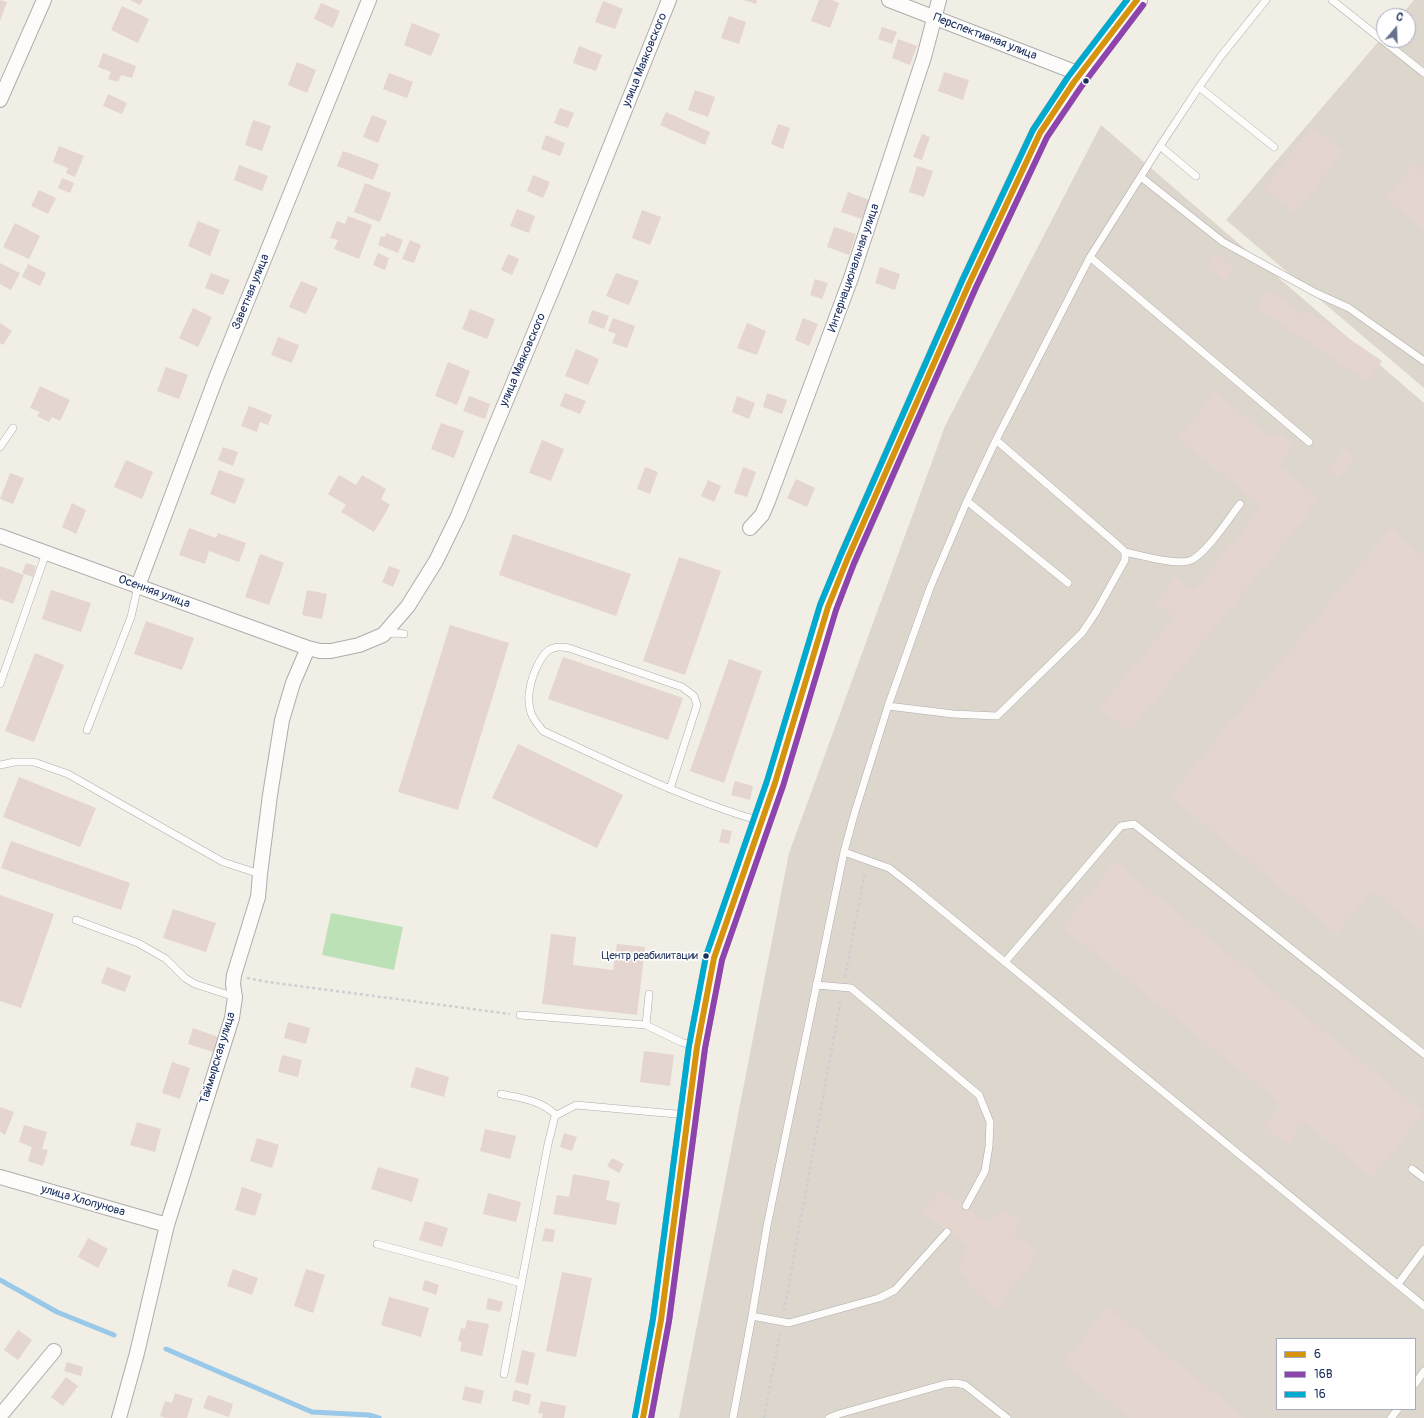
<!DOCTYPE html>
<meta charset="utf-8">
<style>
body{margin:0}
#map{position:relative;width:1424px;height:1418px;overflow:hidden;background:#f1eee5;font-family:Pangolin,sans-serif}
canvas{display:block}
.legend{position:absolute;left:1276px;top:1338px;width:140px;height:72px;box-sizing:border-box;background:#fff;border:1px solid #a4acbf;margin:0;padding:5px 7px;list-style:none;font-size:12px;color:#1b2f5e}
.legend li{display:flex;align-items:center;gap:8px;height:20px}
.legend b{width:20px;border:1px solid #a4acbf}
.north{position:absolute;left:1376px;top:8px;width:40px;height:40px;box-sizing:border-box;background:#fff;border:1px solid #a4acbf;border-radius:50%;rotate:19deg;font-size:11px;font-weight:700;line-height:16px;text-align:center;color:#1b2f5e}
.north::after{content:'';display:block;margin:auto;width:14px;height:18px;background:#66728d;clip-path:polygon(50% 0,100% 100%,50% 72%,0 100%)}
</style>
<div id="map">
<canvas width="1424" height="1418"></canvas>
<ul class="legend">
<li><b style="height:5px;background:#d6940e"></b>6</li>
<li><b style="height:5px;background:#8e44ad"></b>16В</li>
<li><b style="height:5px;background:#00a9ce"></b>16</li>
</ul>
<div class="north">С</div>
</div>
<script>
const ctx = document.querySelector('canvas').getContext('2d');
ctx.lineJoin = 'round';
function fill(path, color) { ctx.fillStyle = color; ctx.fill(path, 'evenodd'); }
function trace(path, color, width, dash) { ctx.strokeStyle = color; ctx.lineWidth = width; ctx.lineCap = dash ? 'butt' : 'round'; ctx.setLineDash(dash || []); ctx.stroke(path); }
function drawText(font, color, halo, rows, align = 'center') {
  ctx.font = font + ' Pangolin,sans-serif'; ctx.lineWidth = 3.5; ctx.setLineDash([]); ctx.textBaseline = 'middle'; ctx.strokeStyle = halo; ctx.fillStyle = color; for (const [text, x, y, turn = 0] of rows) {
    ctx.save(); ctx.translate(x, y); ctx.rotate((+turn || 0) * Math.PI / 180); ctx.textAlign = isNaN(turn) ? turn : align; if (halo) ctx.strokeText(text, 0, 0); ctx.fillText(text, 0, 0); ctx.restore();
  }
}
const industrial = new Path2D(`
 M1414,0H1424V388L1226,220L1384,35V40H1408V16H1400Z
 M1101,125L1424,403V1418H679L789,853L945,426ZM1277,1339H1415V1409H1277Z`);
const green = new Path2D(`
 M331,913L403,927L394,970L322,955Z`);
const stream = new Path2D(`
 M0,1280L57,1312L114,1335
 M166,1349L312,1412L369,1415L379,1418`);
const building = new Path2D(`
 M0,0L7,2L0,21Z
 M130,0H143L140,5Z
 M744,0H757L756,4Z
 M819,0H832L839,3L830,28L811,21Z
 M603,1L623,9L615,29L595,22Z
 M321,3L340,11L333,28L314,19Z
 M122,6L149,19L138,43L111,30Z
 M729,16L746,22L739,44L721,38Z
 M412,23L440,34L431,56L404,45Z
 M882,27L897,32L892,44L878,39Z
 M898,39L917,46L910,65L892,58Z
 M579,46L602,55L596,71L573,63Z
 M103,53L136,66L132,78L121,75L118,82L108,79L111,72L98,67Z
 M297,62L316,70L307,93L288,85Z
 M944,72L969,80L963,100L938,91Z
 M389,73L413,82L407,98L383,89Z
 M695,90L715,97L708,117L688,110Z
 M108,94L127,103L122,114L103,106Z
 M560,108L574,113L568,128L554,123Z
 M666,112L710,132L705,145L660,125Z
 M372,115L387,121L378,143L363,137Z
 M253,120L271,126L262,151L245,145Z
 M778,124L790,128L783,149L771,144Z
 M1311,126L1344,151L1296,214L1263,190Z
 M922,134L930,137L922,160L913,157Z
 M546,135L565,143L560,156L541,149Z
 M59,146L84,156L75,177L66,173L68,168L53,162Z
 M343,151L379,164L373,180L337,166Z
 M1414,163L1424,171V230L1385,198Z
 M239,165L268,176L262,191L234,180Z
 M917,166L933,171L924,197L909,192Z
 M533,175L550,182L543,198L527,191Z
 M62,178L74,183L70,193L58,188Z
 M365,183L391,193L380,222L354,212Z
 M39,190L56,198L48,214L31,206Z
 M848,192L869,200L862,219L841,212Z
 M517,209L535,216L529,233L510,226Z
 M642,210L661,217L650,245L632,238Z
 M348,216L372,225L359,259L334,249L338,240L330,238L337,221L345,224Z
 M198,221L220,230L210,256L188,246Z
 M15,223L40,236L29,259L3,247Z
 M834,227L856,234L849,255L827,247Z
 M386,233L403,240L398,253L378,245L381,236L385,237Z
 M410,240L421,245L414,263L402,259Z
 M1215,252L1235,268L1225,281L1205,266Z
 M378,253L389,258L385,270L373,265Z
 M508,254L519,259L512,275L501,270Z
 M0,263L20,273L11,290L0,284Z
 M28,264L46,273L40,286L22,277Z
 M880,267L900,274L895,290L875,283Z
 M211,273L230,280L223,295L205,288Z
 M616,273L639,281L629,305L606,296Z
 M815,279L828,283L822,299L810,295Z
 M301,281L318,288L306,314L289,307Z
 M1268,290L1304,315L1307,310L1382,361L1368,382L1256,308Z
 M193,308L212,317L198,347L179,338Z
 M470,309L495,319L487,339L462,329Z
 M592,310L609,316L604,329L588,323Z
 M613,318L635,326L627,348L612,343L616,334L608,331Z
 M803,318L818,324L809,346L795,340Z
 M0,323L12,331L3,345L0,343Z
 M747,323L766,331L757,355L737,348Z
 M278,337L299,345L292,363L271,355Z
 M576,349L599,359L588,385L565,376Z
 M448,362L470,371L457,405L435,396Z
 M166,367L188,375L179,399L157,391Z
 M40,386L70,400L60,421L52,417L49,422L37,416L40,412L30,408Z
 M1215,392L1271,437L1276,431L1294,445L1278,465L1319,497L1306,514L1308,515L1129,732L1099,707L1174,617L1155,602L1176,576L1194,590L1262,506L1177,439Z
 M565,393L586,401L580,414L560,406Z
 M767,393L787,400L782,414L763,407Z
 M469,396L490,404L485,419L463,411Z
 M737,396L755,403L749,419L732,412Z
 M249,406L272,415L268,425L260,422L257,432L241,426Z
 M441,423L464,431L454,458L431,449Z
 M542,440L564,449L551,481L529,473Z
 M223,447L238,452L233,466L218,460Z
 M1344,449L1355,458L1338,478L1327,470Z
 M126,460L153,472L142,499L114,487Z
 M645,467L658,472L650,494L637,489Z
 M743,467L756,472L747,497L734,493Z
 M219,470L245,479L235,504L210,494Z
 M10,473L24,478L13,504L0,499Z
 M339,475L356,485L362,475L386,489L381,499L390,505L374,532L341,512L346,505L328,494Z
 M796,479L815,488L807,507L787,498Z
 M708,480L721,486L714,502L701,496Z
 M72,503L86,510L76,534L62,527Z
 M189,528L216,538L218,533L246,543L239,562L209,551L205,564L179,555Z
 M1390,528L1424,556V933L1372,891L1337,934L1169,796Z
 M513,534L631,574L616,616L499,575Z
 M260,554L284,563L269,605L245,597Z
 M679,557L721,571L685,675L643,661Z
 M26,563L36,566L33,577L22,573Z
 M0,566L24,575L13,604L0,599Z
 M389,566L400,570L393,587L382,582Z
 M51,590L91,603L81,632L42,619Z
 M307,590L327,594L322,619L302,615Z
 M146,621L194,638L182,670L134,654Z
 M450,625L509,643L458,810L398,792Z
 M35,653L64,665L34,742L5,731Z
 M563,657L683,698L668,740L548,699Z
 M729,659L762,671L724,783L690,771Z
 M518,744L623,795L597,848L492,798Z
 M19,777L96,808L80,847L3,817Z
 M735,781L753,786L750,800L731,795Z
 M722,829L732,831L729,844L719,842Z
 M11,841L130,883L121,910L1,868Z
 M1115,862L1424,1112V1114L1372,1178L1305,1123L1287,1145L1263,1126L1281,1104L1062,927Z
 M0,895L54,914L21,1008L0,1001Z
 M173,909L216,923L206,952L163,938Z
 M551,934L576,937L573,965L613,970L617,944L645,947L637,1015L542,1004Z
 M107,967L131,976L125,992L101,983Z
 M288,1022L310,1028L306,1044L284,1038Z
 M193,1028L218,1037L213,1052L188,1044Z
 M644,1051L674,1055L670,1086L640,1082Z
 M282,1055L302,1060L298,1077L278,1072Z
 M172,1062L190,1068L180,1099L162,1093Z
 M416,1067L449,1077L444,1097L410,1087Z
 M0,1107L14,1112L5,1135L0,1132Z
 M137,1122L161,1129L155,1152L130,1145Z
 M24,1125L47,1132L42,1149L48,1150L43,1166L28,1161L32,1147L19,1142Z
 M485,1129L516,1136L510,1159L480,1151Z
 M564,1133L577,1137L572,1151L560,1147Z
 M257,1138L279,1145L272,1168L250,1161Z
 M612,1158L624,1164L619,1173L607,1166Z
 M378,1167L419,1179L412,1202L371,1189Z
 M573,1174L610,1181L606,1200L620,1203L616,1225L553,1214L557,1195L569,1197Z
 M242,1187L262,1194L255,1216L235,1210Z
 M941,1188L986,1222L1006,1210L1021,1221L1013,1233L1039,1253L997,1309L966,1285L969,1281L957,1268L967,1247L922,1212Z
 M488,1193L521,1202L516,1222L483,1214Z
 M425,1221L448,1228L442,1247L419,1240Z
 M545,1228L555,1230L553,1242L542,1241Z
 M88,1238L108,1249L98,1268L78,1257Z
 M233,1269L258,1278L252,1295L227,1286Z
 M306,1269L325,1275L313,1313L294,1306Z
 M562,1272L592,1278L576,1357L546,1351Z
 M425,1280L439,1285L436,1295L422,1290Z
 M389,1297L429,1308L421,1337L381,1325Z
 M488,1298L503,1302L500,1312L486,1309Z
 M1108,1307L1246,1418H1129L1062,1363Z
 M467,1320L489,1324L482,1356L460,1351L462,1342L458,1341L461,1328L465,1329Z
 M18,1330L32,1340L18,1360L4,1350Z
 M522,1350L535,1353L528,1385L515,1382Z
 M67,1362L83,1367L81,1376L64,1371Z
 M66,1377L78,1386L63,1406L51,1397Z
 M465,1386L484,1391L481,1404L462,1400Z
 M514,1390L531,1394L529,1405L512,1401Z
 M175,1393L193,1399L187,1418H166L160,1416L165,1401L172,1403Z
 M208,1395L233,1404L229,1417L203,1408Z
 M541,1401L566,1406L564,1418H542L543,1414L538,1413Z`);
const path = new Path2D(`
 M845,977L865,872
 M247,978L268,982L510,1014
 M784,1311L841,998
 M764,1418L780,1332`);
const lane = new Path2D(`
 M1332,0L1424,73
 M1199,87L1274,147
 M1160,146L1196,176
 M1141,177L1223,242L1316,293L1349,308L1424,361
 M1090,257L1309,442
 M0,447L13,428
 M967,501L1068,583
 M1125,552C1140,555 1175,565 1189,561C1205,556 1229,518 1240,504
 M386,634L397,633L404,634
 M0,684L46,553
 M888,706L953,714L997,716L1082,633L1096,612L1125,560V552L1120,547L996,440
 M87,730L131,617L138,586
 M0,765L14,762H34L68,774L223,862L260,874
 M670,789L697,705L694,696L682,687L569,648C562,647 555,646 549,650C540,656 531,678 530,689C528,696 529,706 531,713C533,719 539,726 543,731C614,764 684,799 760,821
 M844,852L889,868L911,885L1424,1306
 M76,920L138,943L166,959L185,978L195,984L235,997
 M1005,962L1121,826L1134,824L1424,1054
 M816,985L851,988L979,1095L990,1122L989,1146L985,1171L966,1206
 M520,1015L646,1025L681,1042L697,1047
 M646,1025L649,994
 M501,1094C520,1098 541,1100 556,1115
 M1412,1169L1424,1178
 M377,1244L521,1283
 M1398,1284L1424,1249
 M752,1316L789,1323L879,1298L895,1290L947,1232
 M504,1374L548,1144L555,1116L576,1105L687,1115
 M1415,1384L1424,1371
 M733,1418L752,1316L767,1226L844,852L854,815L888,706L930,588L967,501L996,440L1090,257L1160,146L1199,87L1221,56L1266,0
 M829,1418L839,1414L945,1384L956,1383L965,1385L1007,1418
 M1391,1418L1398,1409`);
const street = new Path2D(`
 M889,0L1080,74
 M0,100L44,0
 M750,528L762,515L768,501L851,278L924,57L939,0
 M0,536L308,648L320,651H331L359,645L383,635L408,606L436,561L458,516L565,259L669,0
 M138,586L216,378L369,0
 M0,1177L167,1225
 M0,1416L54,1351
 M119,1418L137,1353L167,1225L232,1018L235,997L233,984L234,975L258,897L260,874L270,795L282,720L293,683L308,648`);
const secondary = new Path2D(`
 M643,1418L661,1320L697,1047L714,958L775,783L828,607L847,560L969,284L1040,133L1074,82L1137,0`);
const bus1 = new Path2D(`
 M643,1418L661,1320L697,1047L714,958L775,783L828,607L847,560L969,284L1040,133L1074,82L1137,0`);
const bus2 = new Path2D(`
 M651,1418L669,1321L705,1048L722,960L783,786L836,610L854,563L976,287L1047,137L1081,87L1143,5`);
const bus3 = new Path2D(`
 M635,1417L653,1319L689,1046L706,956L767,781L820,605L840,557L962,281L1033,130L1068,77L1127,0`);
const markers = [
 [1086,81,3.5,"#1b2f5e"],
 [706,956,3.5,"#1b2f5e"]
];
const busNames = [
 ["Центр реабилитации",698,956]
];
const streetNames = [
 ["Перспективная улица",985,37,21],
 ["улица Маяковского",645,60,-68],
 ["Интернациональная улица",854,268,-71],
 ["Заветная улица",251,292,-68],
 ["улица Маяковского",523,360,-67],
 ["Осенняя улица",154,592,20],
 ["Таймырская улица",218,1058,-73],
 ["улица Хлопунова",83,1201,16]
];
fill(industrial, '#ddd6cd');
fill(green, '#bde1b6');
trace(stream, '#99c8e8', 5);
fill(building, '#e4d5ce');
trace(lane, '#acadad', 8);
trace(street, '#acadad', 16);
trace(secondary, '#acadad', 22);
trace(path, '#cecfd0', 2.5, [3, 3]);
trace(lane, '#fdfcfb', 7);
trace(street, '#fdfcfb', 14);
trace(secondary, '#fdfcfb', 20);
trace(bus1, '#d6940e', 6);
trace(bus2, '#8e44ad', 6);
trace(bus3, '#00a9ce', 6);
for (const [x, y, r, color] of markers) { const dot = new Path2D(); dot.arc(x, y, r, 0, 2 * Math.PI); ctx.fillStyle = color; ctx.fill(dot); trace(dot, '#fff', 1.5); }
drawText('11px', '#1b2f5e', '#fff', busNames, 'right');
drawText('12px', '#1b2f5e', '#fff', streetNames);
</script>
